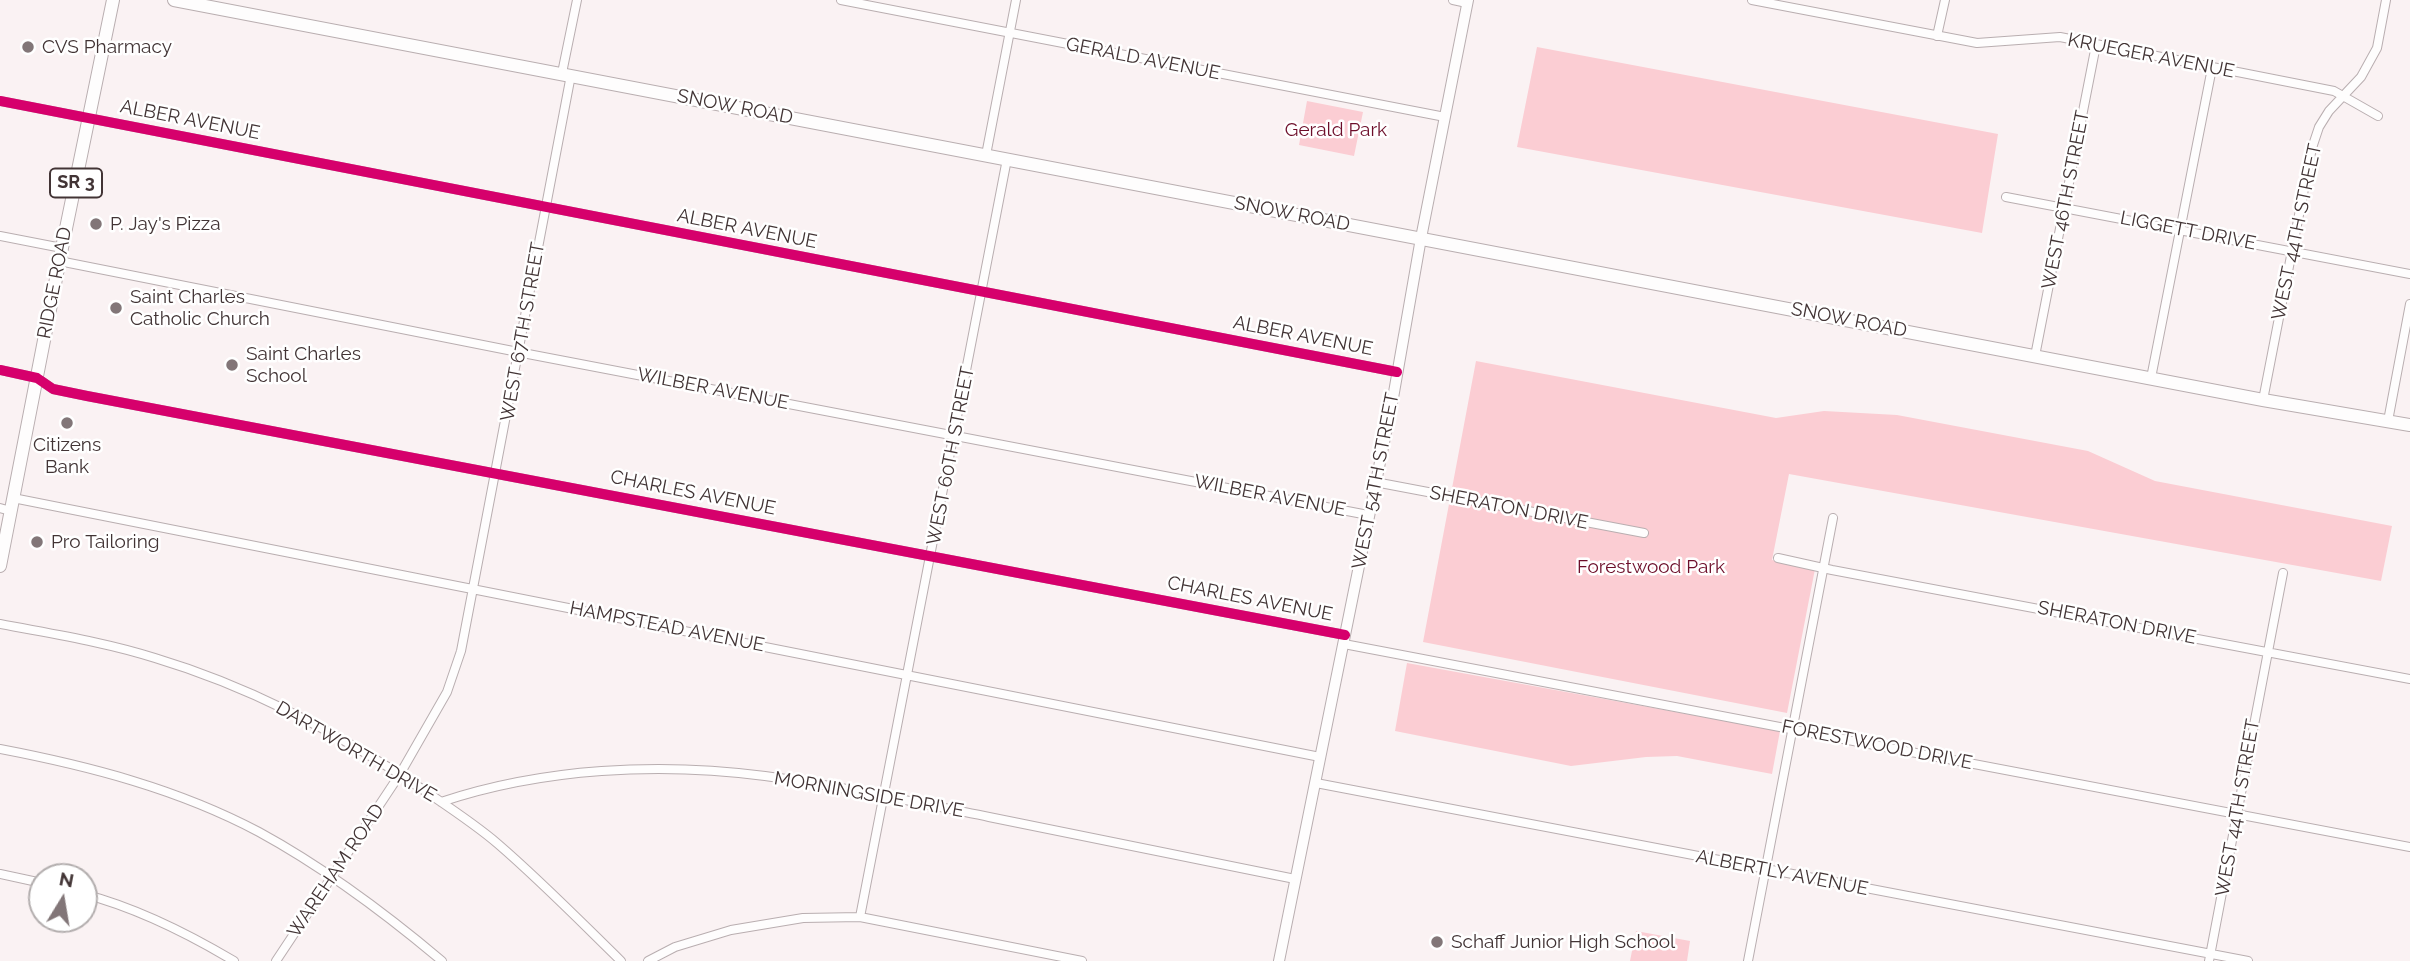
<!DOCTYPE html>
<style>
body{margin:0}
#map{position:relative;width:2410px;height:961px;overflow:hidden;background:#faf2f3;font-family:Raleway,sans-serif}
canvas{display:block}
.north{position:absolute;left:28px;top:863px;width:70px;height:70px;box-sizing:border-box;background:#fff;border:2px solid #b3aeae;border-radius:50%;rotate:11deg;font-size:19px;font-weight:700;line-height:28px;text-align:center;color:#423435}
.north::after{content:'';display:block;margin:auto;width:24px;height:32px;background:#827678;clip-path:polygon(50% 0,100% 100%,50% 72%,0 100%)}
</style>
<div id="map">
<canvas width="2410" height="961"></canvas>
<div class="north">N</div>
</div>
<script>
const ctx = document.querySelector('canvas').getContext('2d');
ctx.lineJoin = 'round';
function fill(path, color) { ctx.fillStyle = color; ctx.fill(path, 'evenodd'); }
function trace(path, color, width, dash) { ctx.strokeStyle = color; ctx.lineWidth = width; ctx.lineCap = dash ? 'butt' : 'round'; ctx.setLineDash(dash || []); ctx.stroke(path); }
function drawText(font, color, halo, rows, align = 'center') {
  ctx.font = font + ' Raleway,sans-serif'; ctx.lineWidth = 5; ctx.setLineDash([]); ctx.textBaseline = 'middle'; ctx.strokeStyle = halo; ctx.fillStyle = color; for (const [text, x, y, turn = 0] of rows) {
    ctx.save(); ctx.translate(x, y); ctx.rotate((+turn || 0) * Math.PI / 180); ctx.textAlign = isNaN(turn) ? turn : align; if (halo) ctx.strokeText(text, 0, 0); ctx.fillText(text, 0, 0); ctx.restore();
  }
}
const green = new Path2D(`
 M1537,47L1998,134L1982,233L1517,147Z
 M1307,101L1363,112L1354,156L1299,145Z
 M1476,361L1776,418L1824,411L1897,415L2088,451L2155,481L2392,526L2381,581L1789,474L1772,560L1815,569L1787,713L1423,642Z
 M1407,663L1780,731L1772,774L1677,756L1646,757L1571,766L1395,731Z
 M1636,931L1690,941L1687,961H1630Z`);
const street = new Path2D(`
 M841,0L1445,117
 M1453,0L1467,3
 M1752,0L1977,43L2060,37L2334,91L2378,116
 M1937,36L1945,0
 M562,73L577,0
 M0,101L1397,372
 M986,155L1016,0
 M2006,197L2410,274
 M0,236L62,248
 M59,261L528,354L1368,515
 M2035,356L2096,45
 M0,370L37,378L53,389L87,396L1345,635
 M2151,378L2212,68
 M2263,400L2312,148L2319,127L2329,111L2361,77L2377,48L2386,0
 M2388,421L2410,304
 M1375,482L1644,533
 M13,498L1320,757
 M0,508L11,511
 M1778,558L1832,570L2410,679
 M0,624C52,634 105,642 155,658C252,687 342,735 425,791C450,808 476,825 498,844C541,881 581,922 621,961
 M1344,644L2410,847
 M0,749C89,766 178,789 259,832C325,868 385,913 442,961
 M1316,783L2248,961
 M441,802C543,768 659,762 765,776C840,786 915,802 989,817C1091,838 1193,858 1295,879
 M0,874L42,883
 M84,894C137,908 187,933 234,961
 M860,917L1007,159
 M276,961L400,774L447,692L461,651L571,75
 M648,961L675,947L731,930L803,918L860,917L1082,961
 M1748,961L1833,518
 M2209,961L2283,573`);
const secondary = new Path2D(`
 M1279,961L1393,398L1421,238L1468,0`);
const primary = new Path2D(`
 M174,0L2263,400L2410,425
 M0,566L62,248L113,0`);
const cycleway = new Path2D(`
 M0,101L1397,372
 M0,370L37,378L53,389L87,396L1345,635`);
const markers = [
 [28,47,7,"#827678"],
 [96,224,7,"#827678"],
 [116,308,7,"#827678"],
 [232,365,7,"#827678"],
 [67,423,7,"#827678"],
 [37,542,7,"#827678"],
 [1437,942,7,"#827678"]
];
const shields = [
 [76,183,52]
];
const shieldNames = [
 ["SR 3",76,183]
];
const poiNames = [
 ["CVS Pharmacy",42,47],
 ["P. Jay's Pizza",110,224],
 ["Saint Charles",130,297],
 ["Catholic Church",130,319],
 ["Saint Charles",246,354],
 ["School",246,376],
 ["Citizens",67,445,"center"],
 ["Bank",67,467,"center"],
 ["Pro Tailoring",51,542],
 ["Schaff Junior High School",1451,942]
];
const streetNames = [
 ["KRUEGER AVENUE",2151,56,11],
 ["GERALD AVENUE",1143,59,11],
 ["SNOW ROAD",735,107,11],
 ["ALBER AVENUE",190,120,11],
 ["WEST 46TH STREET",2066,200,-79],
 ["SNOW ROAD",1292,214,11],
 ["ALBER AVENUE",747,229,11],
 ["LIGGETT DRIVE",2188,231,11],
 ["WEST 44TH STREET",2297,232,-78],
 ["RIDGE ROAD",55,283,-79],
 ["SNOW ROAD",1849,320,11],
 ["WEST 67TH STREET",523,332,-80],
 ["ALBER AVENUE",1303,336,11],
 ["WILBER AVENUE",713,389,11],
 ["WEST 60TH STREET",951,456,-79],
 ["WEST 54TH STREET",1376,481,-79],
 ["CHARLES AVENUE",693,493,11],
 ["WILBER AVENUE",1270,496,11],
 ["SHERATON DRIVE",1509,508,11],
 ["CHARLES AVENUE",1250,599,11],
 ["SHERATON DRIVE",2117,623,11],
 ["HAMPSTEAD AVENUE",667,627,11],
 ["FORESTWOOD DRIVE",1877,745,11],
 ["DARTWORTH DRIVE",356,752,30],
 ["MORNINGSIDE DRIVE",869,795,10],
 ["WEST 44TH STREET",2238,808,-80],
 ["WAREHAM ROAD",336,871,-56],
 ["ALBERTLY AVENUE",1782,873,11]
];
const parkNames = [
 ["Gerald Park",1336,130],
 ["Forestwood Park",1651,567]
];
fill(green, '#fbcdd3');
trace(street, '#b9aeb0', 10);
trace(secondary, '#b9aeb0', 12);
trace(primary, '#b9aeb0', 14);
trace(street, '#fefdfd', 8);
trace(secondary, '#fefdfd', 10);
trace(primary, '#fefdfd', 12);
trace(cycleway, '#d6006c', 10);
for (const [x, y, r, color] of markers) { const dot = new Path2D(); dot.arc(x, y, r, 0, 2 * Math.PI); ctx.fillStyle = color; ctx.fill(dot); trace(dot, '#fff', 2.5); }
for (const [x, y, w] of shields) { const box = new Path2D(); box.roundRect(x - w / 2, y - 14.5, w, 29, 5); ctx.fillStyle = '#fff'; ctx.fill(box); trace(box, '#423435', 2); }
drawText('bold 18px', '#423435', null, shieldNames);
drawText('19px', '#423435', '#fff', poiNames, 'left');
drawText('19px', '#423435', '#fff', streetNames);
drawText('19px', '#6d0e2a', '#fff', parkNames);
</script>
